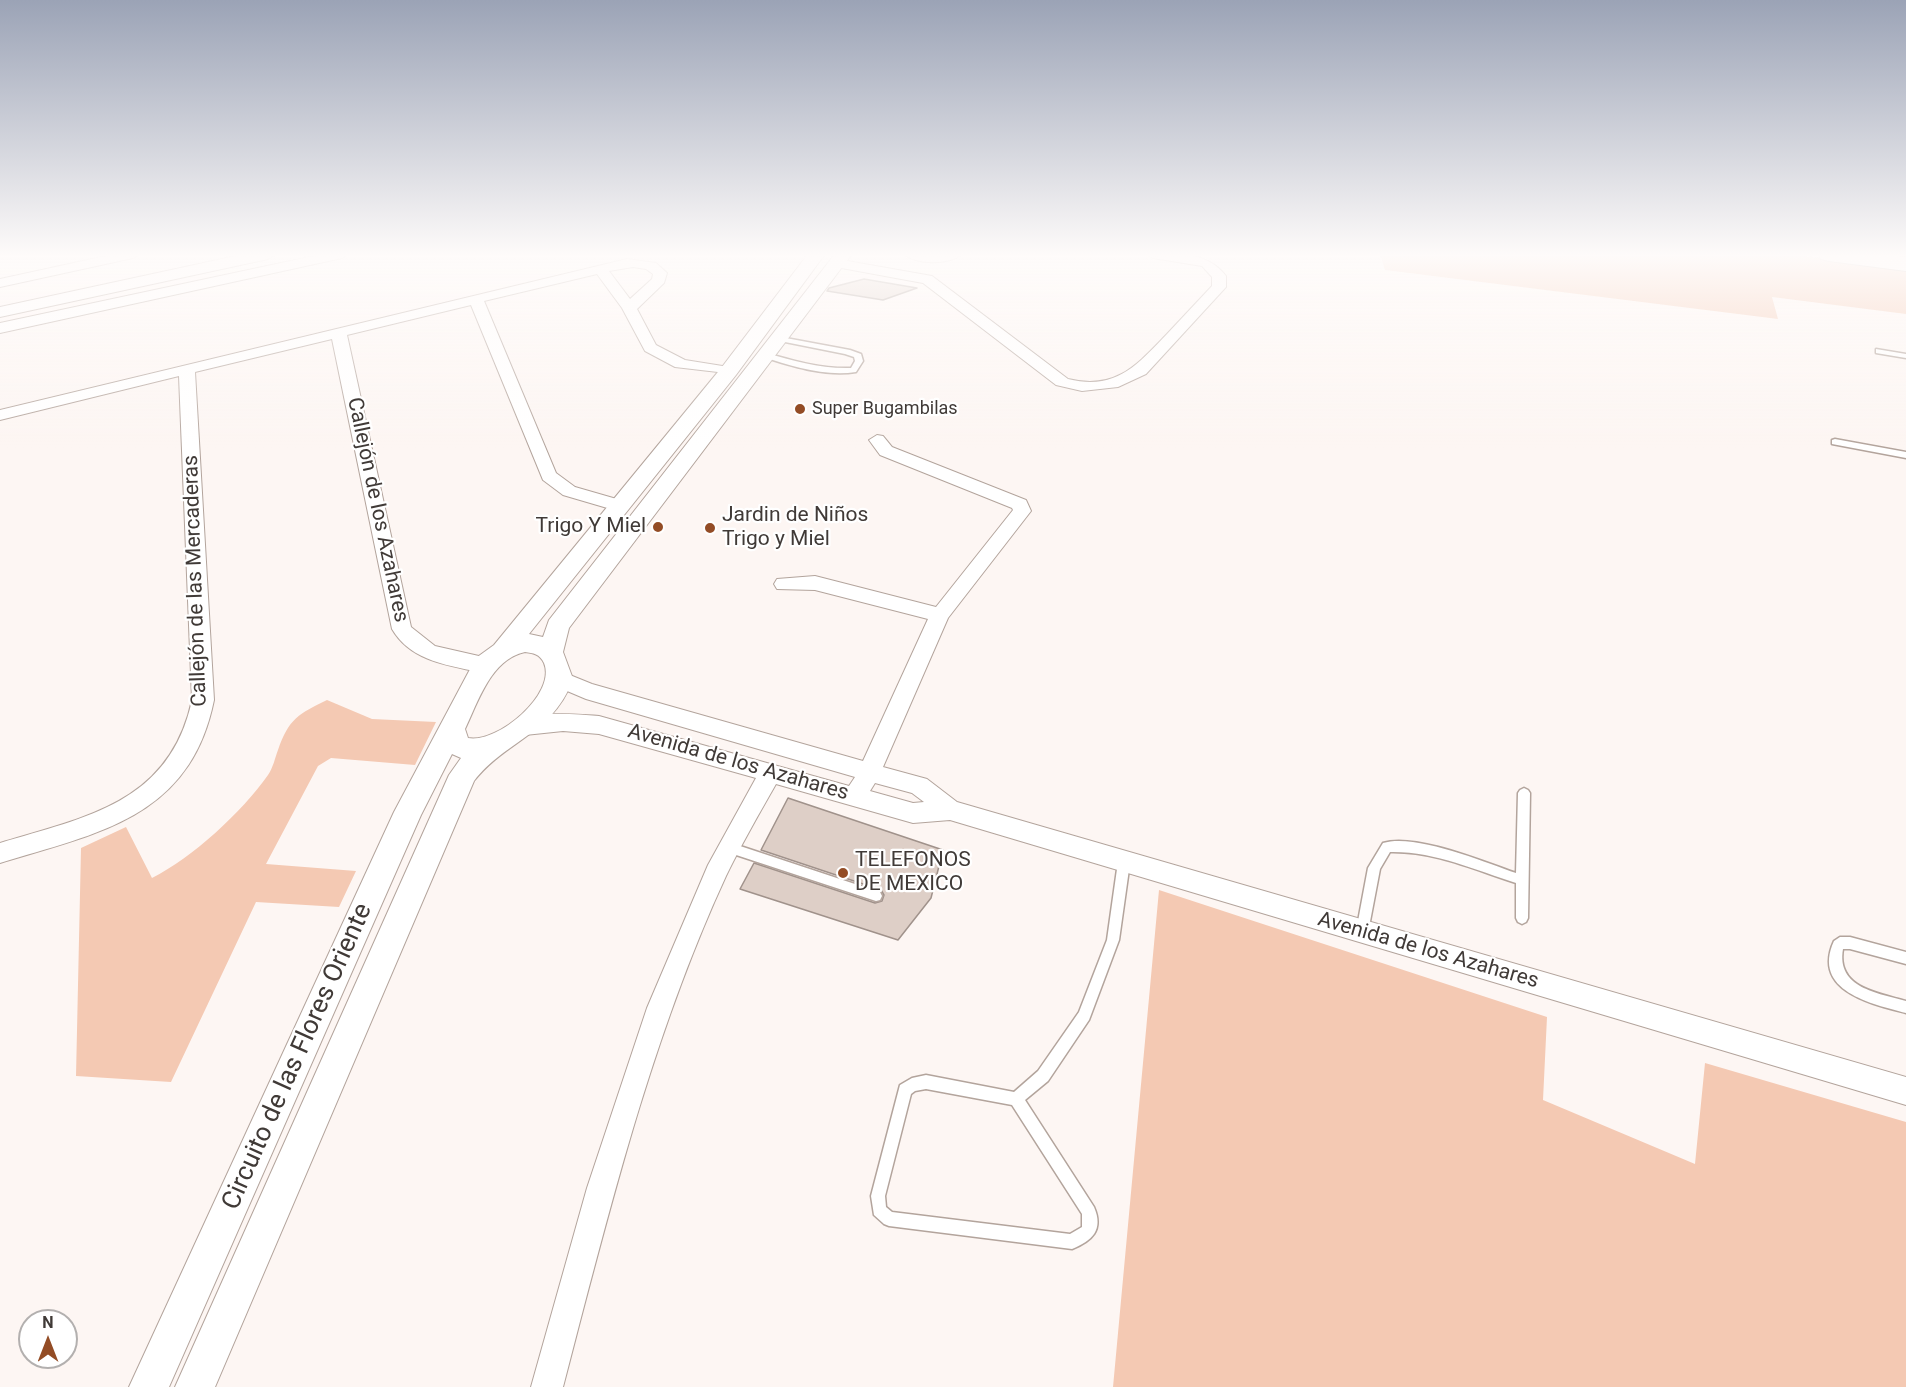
<!DOCTYPE html>
<meta charset="utf-8">
<style>
body{margin:0}
#map{position:relative;width:1906px;height:1387px;overflow:hidden;background:#fdf6f3;font-family:Roboto,sans-serif}
canvas{display:block}
.north{position:absolute;left:18px;top:1309px;width:60px;height:60px;box-sizing:border-box;background:#fff;border:2px solid #b3b0af;border-radius:50%;rotate:0deg;font-size:16px;font-weight:700;line-height:24px;text-align:center;color:#403a37}
.north::after{content:'';display:block;margin:auto;width:21px;height:27px;background:#934c25;clip-path:polygon(50% 0,100% 100%,50% 72%,0 100%)}
</style>
<div id="map">
<canvas width="1906" height="1387"></canvas>
<div class="north">N</div>
</div>
<script>
const ctx = document.querySelector('canvas').getContext('2d');
ctx.lineJoin = 'round';
function fill(path, color) { ctx.fillStyle = color; ctx.fill(path, 'evenodd'); }
function trace(path, color, width, dash) { ctx.strokeStyle = color; ctx.lineWidth = width; ctx.lineCap = dash ? 'butt' : 'round'; ctx.setLineDash(dash || []); ctx.stroke(path); }
function drawText(font, color, halo, rows, align = 'center') {
  ctx.font = font + ' Roboto,sans-serif'; ctx.lineWidth = 4.5; ctx.setLineDash([]); ctx.textBaseline = 'middle'; ctx.strokeStyle = halo; ctx.fillStyle = color; for (const [text, x, y, turn = 0] of rows) {
    ctx.save(); ctx.translate(x, y); ctx.rotate((+turn || 0) * Math.PI / 180); ctx.textAlign = isNaN(turn) ? turn : align; if (halo) ctx.strokeText(text, 0, 0); ctx.fillText(text, 0, 0); ctx.restore();
  }
}
const green = new Path2D(`
 M1380,254H1790L1906,270V314L1772,297L1778,319L1385,270Z
 M327,700L372,719L436,722L415,765L331,758L318,766L266,864L356,871L339,907L256,902L171,1082L76,1076L81,848L126,827L152,878C192,858 242,812 268,775C273,768 275,758 278,750C289,718 299,714 327,700Z
 M1159,890L1547,1017L1543,1100L1695,1164L1705,1063L1906,1122V1387H1113Z`);
const building = new Path2D(`
 M864,279L917,288L883,300L827,291L829,288Z
 M788,798L943,850L931,898L898,940L740,889L754,863L875,903L882,901L884,895L881,890L761,850Z`);
const service = new Path2D(`
 M775,336L850,350L861,354L863,361L856,372C825,377 792,366 763,357L762,355L766,353C794,361 821,369 851,368L855,361L854,357L845,354L775,340Z
 M1876,349L1906,354V358L1876,353Z
 M1835,439L1906,452V458L1832,444V440Z
 M1524,788L1528,790L1530,793L1528,918L1526,922L1522,924L1518,922L1516,918V883C1475,870 1434,851 1390,852L1380,869L1368,932L1366,936L1362,938L1358,936L1356,932L1368,868L1383,843C1415,833 1484,862 1516,873L1518,793L1520,790Z
 M728,842L876,891L880,892L882,896L880,900L876,901L724,851L722,847L724,843Z
 M1124,857L1128,858L1130,862L1119,940L1089,1020L1048,1081L1025,1100L1094,1207C1104,1230 1092,1241 1072,1249L889,1226L884,1224L874,1215L871,1196L900,1085L912,1078L926,1075L1014,1092L1038,1071L1079,1012L1107,940L1118,862L1120,858ZM926,1089L1012,1105L1082,1214V1227L1070,1234L892,1212L886,1207L885,1196L911,1094L915,1091Z
 M1840,937H1850L1906,952V964L1850,949H1843C1836,988 1878,993 1906,1001V1013C1872,1004 1811,991 1834,941Z`);
const minor = new Path2D(`
 M115,254H140L133,258L0,287V279Z
 M323,254H349L342,258L0,333V323Z
 M904,254H962C950,265 916,265 904,254Z
 M1146,254C1175,253 1207,251 1226,276V287L1146,374L1118,387L1082,391L1056,385L923,283L836,267L829,263L836,259L932,276L1068,379C1116,391 1137,365 1167,334C1182,318 1197,302 1212,286V277L1202,266L1153,258Z
 M627,259L656,263L667,273L664,283L637,309L656,345L685,360L735,368L737,371L735,374L675,367L645,351L622,308L597,274L484,301L556,473L575,487L627,502L630,506L621,512L563,495L543,480L471,305L347,335L411,627L435,646L492,659L495,665L492,671L485,673C451,666 411,662 392,629L332,339L195,372L214,700C190,818 98,833 0,863V843C86,817 170,803 192,700L179,376L0,420V410ZM633,267L646,269L653,274L652,279L630,299L609,271Z
 M877,435L883,436L892,447L1026,500L1031,511L948,618L883,767L927,779L957,802L1906,1077V1105L950,820L913,823L776,784C759,814 741,845 726,876C651,1038 608,1215 563,1387H531L587,1188L647,1008L708,865L756,778L599,734L563,731L525,735L517,732L514,726L517,720C543,711 572,714 599,716L849,786L855,777L586,699L553,685L550,679L553,673L560,671L592,684L863,761L928,619L815,590L777,589L774,584L777,579L815,576L936,607L1013,510L1012,508L880,455L869,440ZM875,783L912,793L924,802L913,803L870,791Z`);
const tertiary = new Path2D(`
 M245,254H276L268,259L0,317V307Z
 M808,254H825L736,375L529,634L543,637L549,620L835,254H852L569,628L563,652L573,679C553,734 506,740 474,781L215,1387H175L449,775L461,758L452,754L421,815L169,1387H129L394,812L476,658L494,645L722,367ZM525,652C533,653 540,654 544,663C557,694 497,744 468,738L465,729C478,702 491,659 525,652Z`);
const trunk = new Path2D(`
 M1818,254H1879L1906,257V271L1829,261L1821,259Z`);
const markers = [
 [800,409,6,"#934c25"],
 [658,527,6,"#934c25"],
 [710,528,6,"#934c25"],
 [843,873,6,"#934c25"]
];
const farPoinames = [
 ["Super Bugambilas",812,409]
];
const streetNames = [
 ["Callejón de los Azahares",377,510,78],
 ["Callejón de las Mercaderas",196,581,-92],
 ["Avenida de los Azahares",738,763,16],
 ["Avenida de los Azahares",1428,951,16]
];
const poiNames = [
 ["Jardin de Niños",722,516],
 ["Trigo y Miel",722,540],
 ["Trigo Y Miel",646,527,"right"],
 ["TELEFONOS",855,861],
 ["DE MEXICO",855,885]
];
const nearStreetnames = [
 ["Circuito de las Flores Oriente",298,1057,-66]
];
fill(green, '#f4c9b3');
fill(building, '#decfc7');
trace(building, '#a0928b', 1.5);
trace(service, '#b3a49c', 3);
trace(minor, '#b3a49c', 2);
trace(tertiary, '#b3a49c', 2);
trace(trunk, '#b3a49c', 2);
fill(service, '#fff');
fill(minor, '#fff');
fill(tertiary, '#fff');
fill(trunk, '#fff');
const sky = ctx.createLinearGradient(0, 0, 0, 448);
sky.addColorStop(0, '#9ba3b6');
sky.addColorStop(0.57, '#fefbfa');
sky.addColorStop(1, '#fefbfa00');
ctx.fillStyle = sky;
ctx.fillRect(0, 0, 1906, 448);
for (const [x, y, r, color] of markers) { const dot = new Path2D(); dot.arc(x, y, r, 0, 2 * Math.PI); ctx.fillStyle = color; ctx.fill(dot); trace(dot, '#fff', 2); }
drawText('18px', '#403a37', '#fff', farPoinames, 'left');
drawText('21px', '#403a37', '#fff', streetNames);
drawText('21px', '#403a37', '#fff', poiNames, 'left');
drawText('26px', '#403a37', '#fff', nearStreetnames);
</script>
